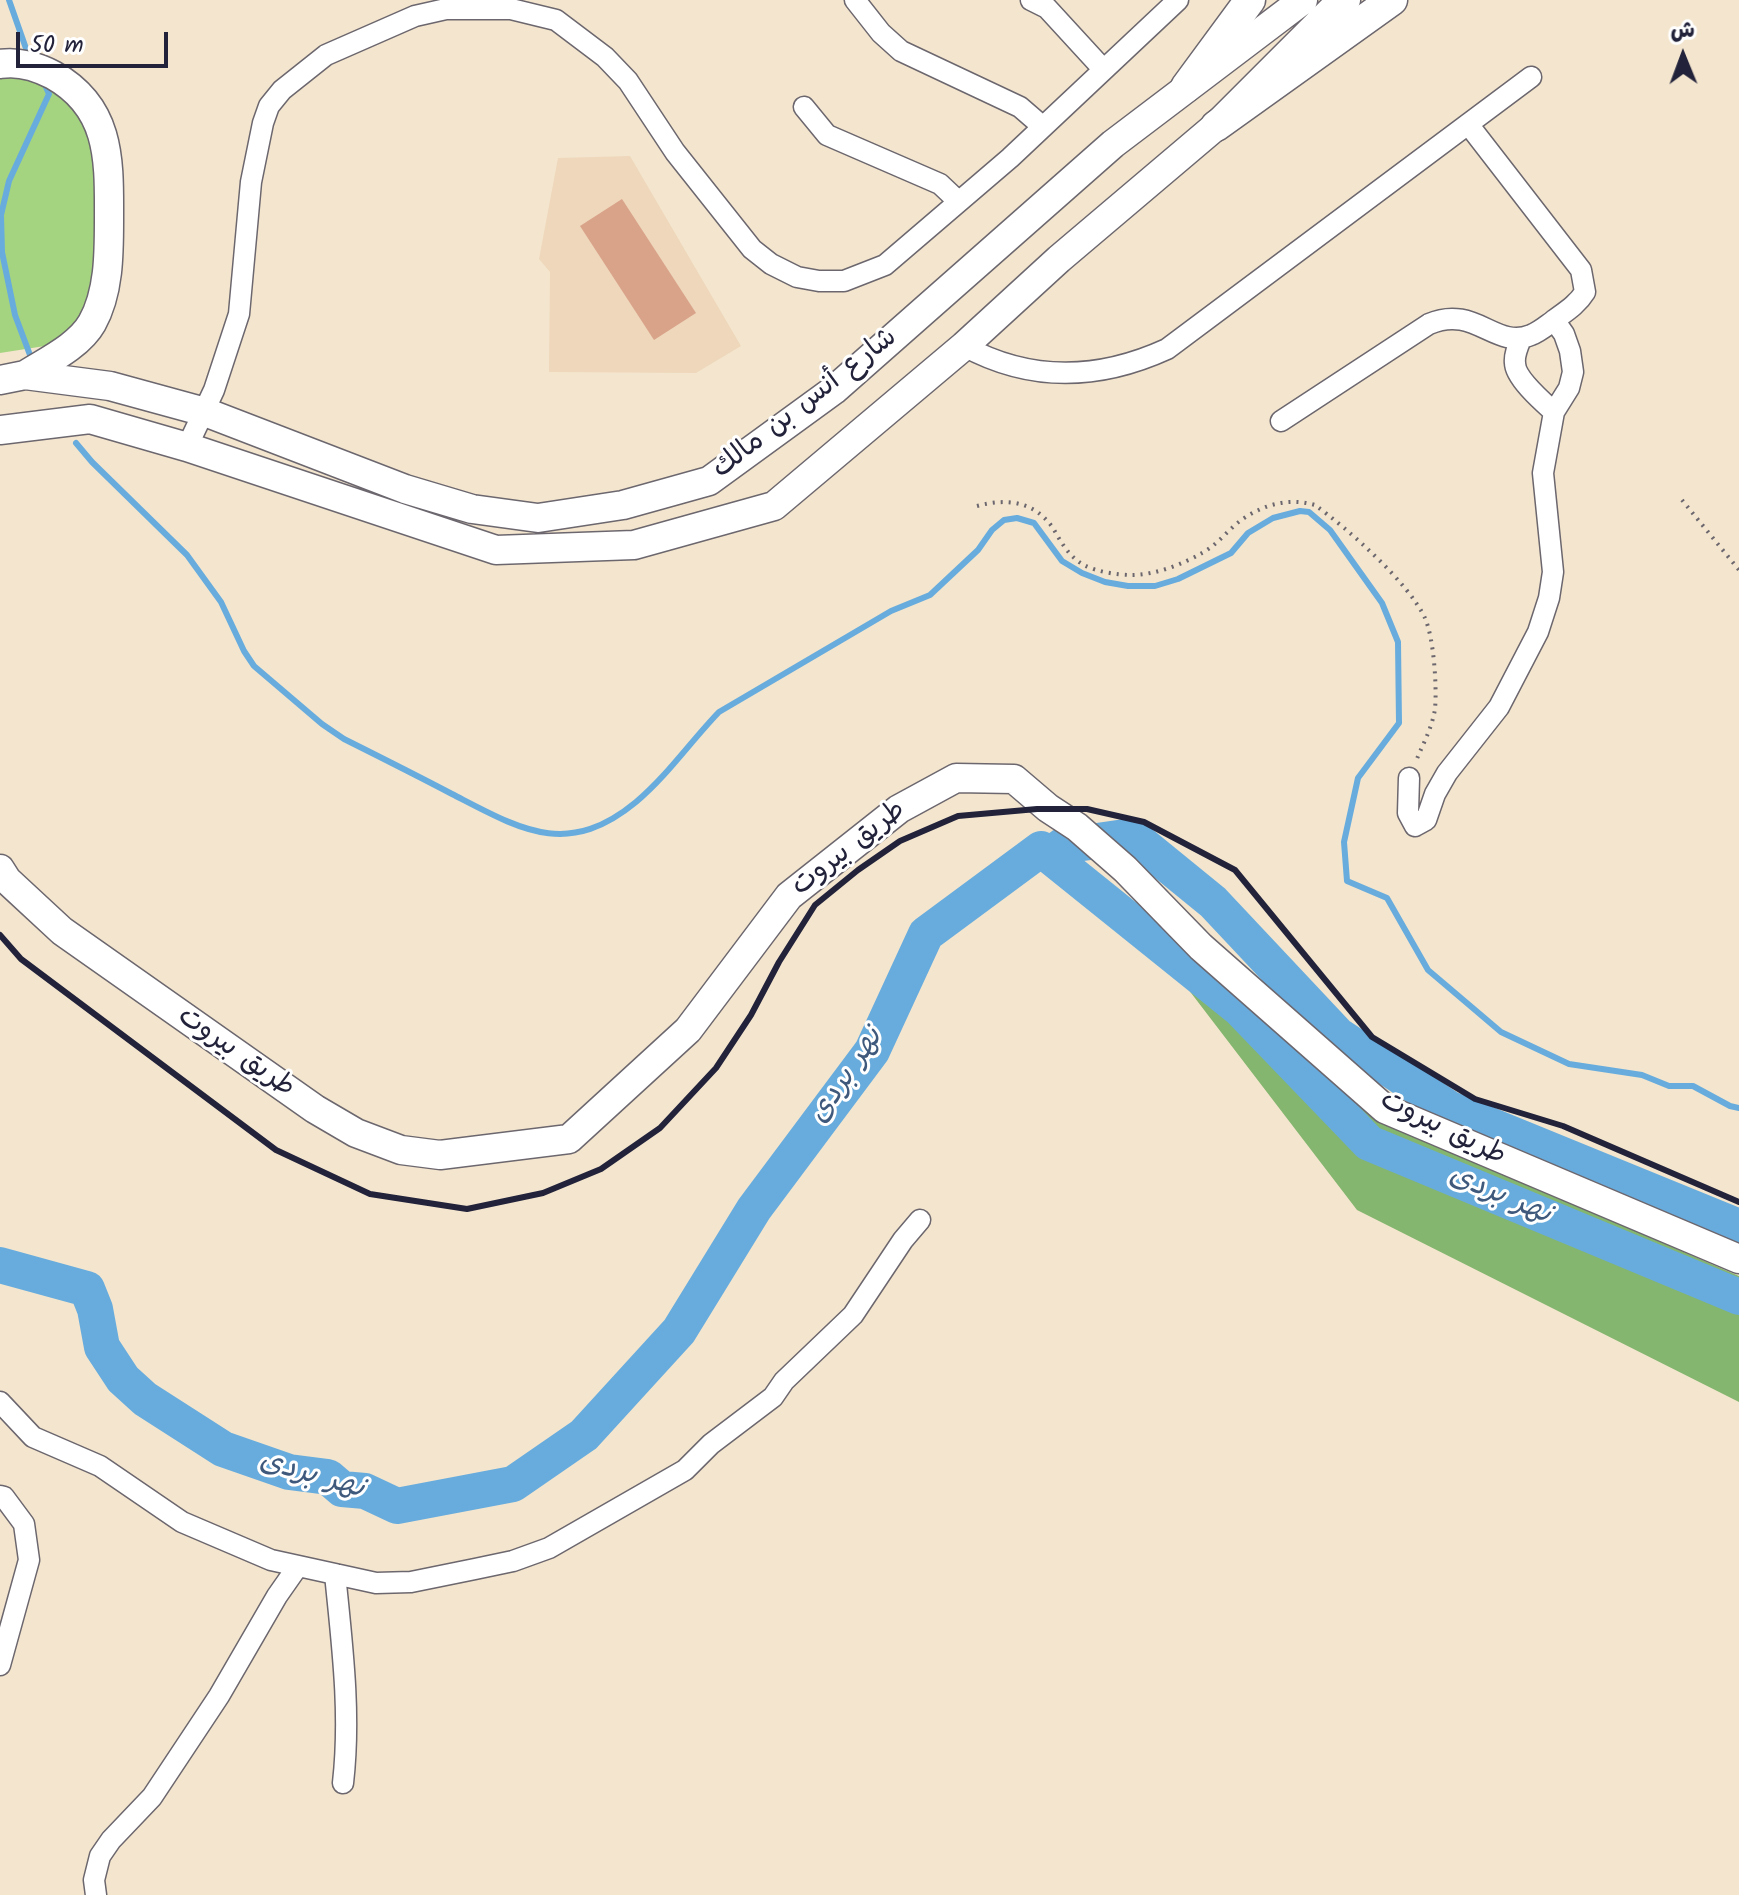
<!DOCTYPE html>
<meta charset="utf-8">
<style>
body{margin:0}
#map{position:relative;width:1739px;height:1895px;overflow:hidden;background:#f4e6ce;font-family:Kalam,"Playpen Sans Arabic",sans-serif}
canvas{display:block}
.north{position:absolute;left:1643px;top:16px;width:80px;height:80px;-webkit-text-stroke:6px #fff;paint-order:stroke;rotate:359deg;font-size:22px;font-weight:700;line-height:32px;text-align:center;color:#22223b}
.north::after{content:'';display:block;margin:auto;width:28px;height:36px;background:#22223b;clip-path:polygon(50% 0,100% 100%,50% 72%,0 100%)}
.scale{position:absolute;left:16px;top:32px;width:152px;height:36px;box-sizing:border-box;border:4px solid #22223b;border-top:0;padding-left:10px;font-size:24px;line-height:28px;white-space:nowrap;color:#22223b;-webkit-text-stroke:6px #fff;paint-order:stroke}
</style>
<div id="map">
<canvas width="1739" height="1895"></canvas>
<div class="north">ش</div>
<div class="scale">50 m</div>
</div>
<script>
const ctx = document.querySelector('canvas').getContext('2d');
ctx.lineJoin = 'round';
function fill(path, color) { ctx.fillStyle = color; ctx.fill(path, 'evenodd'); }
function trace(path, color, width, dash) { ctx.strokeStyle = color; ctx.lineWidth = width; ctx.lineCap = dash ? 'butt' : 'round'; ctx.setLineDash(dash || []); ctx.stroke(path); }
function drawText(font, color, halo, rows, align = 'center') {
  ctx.font = font + ' Kalam,"Playpen Sans Arabic",sans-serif'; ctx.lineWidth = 6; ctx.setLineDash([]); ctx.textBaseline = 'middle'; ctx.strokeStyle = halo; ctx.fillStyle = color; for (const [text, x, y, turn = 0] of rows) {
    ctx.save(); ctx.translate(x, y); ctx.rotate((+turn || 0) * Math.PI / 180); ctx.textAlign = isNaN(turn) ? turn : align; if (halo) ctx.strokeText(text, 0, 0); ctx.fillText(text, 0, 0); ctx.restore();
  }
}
const built = new Path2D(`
 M630,156L741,346L696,373L549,372L550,272L539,259L558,158Z`);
const green = new Path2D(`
 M0,77L27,79L63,96L84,121L96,154L97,272L84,311L74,325L61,336L45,346L0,353Z`);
const forest = new Path2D(`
 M1146,934L1272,1040L1380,1120L1739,1276V1402L1357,1210Z`);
const stream = new Path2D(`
 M9,0L29,57
 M30,355L15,315L2,252L1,215L9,181L49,94L43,80
 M76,443L92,462L187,555L221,602L244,651L254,666L322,724L344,739C380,757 416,775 452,794C520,829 567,859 636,802C667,776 691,741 719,712L891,611L930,595L978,550L992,530L1004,520L1017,518L1034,523L1062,561L1082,573L1105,582L1128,586H1155L1178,579L1231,553L1248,533L1273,518L1300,511L1309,512L1330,530L1382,603L1398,642L1399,723L1358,778L1344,842L1347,881L1387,898L1428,970L1501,1032L1569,1064L1642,1075L1669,1086H1693L1730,1106L1739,1108`);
const river = new Path2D(`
 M1062,846L1132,836L1213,902L1338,1035L1450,1109L1739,1227
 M0,1265L87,1289L95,1309L102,1347L123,1379L145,1399L223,1449L289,1472L328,1477L342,1489L365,1491L397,1506L513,1484L584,1435L679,1331L754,1209L872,1051L926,934L1041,849L1240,1009L1369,1143L1739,1297`);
const building = new Path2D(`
 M622,199L696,313L654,340L580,226Z`);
const path = new Path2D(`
 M1682,500L1739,570
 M977,506C1007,498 1034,501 1053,528C1061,542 1069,557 1084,565C1097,572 1118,575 1132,575C1155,575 1183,564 1202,553C1217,545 1227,531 1240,521C1262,505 1288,497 1315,505C1348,529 1408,582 1425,618C1434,639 1437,687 1435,709C1432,728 1423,744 1416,761`);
const street = new Path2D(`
 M855,0L881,33L901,51L1020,107L1042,126
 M1031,0L1047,8L1103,69
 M804,107L827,135L940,184L958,201
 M1521,339C1518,346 1514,355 1515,363C1515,378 1544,403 1554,412
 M964,346C1030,382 1099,380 1167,349L1531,77
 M1281,421L1429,324C1475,304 1495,350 1531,335C1539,332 1546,326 1553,321C1565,312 1577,305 1585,292L1581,270L1468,124
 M187,447L214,390L239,314L251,182L263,123L269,106L282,90L326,55L415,16L446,9H511L556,20L605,57L628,81L675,152L752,249L771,264L797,277L819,281H844L885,265L1010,158L1178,0
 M1409,778L1408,813L1415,826L1426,820L1435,794L1447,773L1499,707L1538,632L1549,598L1553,572L1543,473L1554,412L1569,388L1573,372L1570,351L1564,334L1554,320
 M0,1402L33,1437L100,1466L182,1522L271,1560L376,1583L411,1582L475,1569L513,1561L549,1548L685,1470L711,1444L773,1397L784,1381L853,1315L903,1240L920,1220
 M0,1496L4,1497L24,1524L29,1560L0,1665
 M335,1574C342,1644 351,1713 343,1783
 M96,1895L94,1880L100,1856L111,1840L152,1797L219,1696L277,1596L298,1566`);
const secondary = new Path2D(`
 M0,64C18,61 38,67 53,75C112,108 109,162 109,220C109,254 109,293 92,323C79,346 47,361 25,375
 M0,380L25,375L110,386L205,412L405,489L472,509L538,518L623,505L709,481L834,390L1113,144L1303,0
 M0,430L90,419L187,447L496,550L634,545L774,506L964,346L1059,259L1216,126L1332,10L1346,0
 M0,869L7,880L62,931L315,1109L356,1133L401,1150L440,1155L569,1139L688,1030L789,896L899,809L956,778L1014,779L1048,808L1077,827L1125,869L1201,947L1385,1109L1739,1259`);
const primary = new Path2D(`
 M1186,87L1250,0
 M1216,126L1392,0`);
const rail = new Path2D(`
 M0,935L21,959L276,1150L370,1194L467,1209L543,1193L601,1169L660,1128L716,1068L751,1015L779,962L815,905L858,870L900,841L958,816L1037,809H1087L1144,822L1235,870L1372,1037L1475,1099L1563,1126L1739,1202`);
const streetNames = [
 ["شارع أنس بن مالك",806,405,-38],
 ["طريق بيروت",850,850,-38],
 ["طريق بيروت",235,1054,35],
 ["طريق بيروت",1442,1130,26]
];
const waterNames = [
 ["نهر بردى",848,1077,-56],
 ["نهر بردى",1499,1197,23],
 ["نهر بردى",311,1477,16]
];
fill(built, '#eed7bb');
fill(green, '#a5d481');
fill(forest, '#84b66f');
trace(stream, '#68acdd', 6);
trace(river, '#68acdd', 36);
fill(building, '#d9a389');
trace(street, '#6c676e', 23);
trace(secondary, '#6c676e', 31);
trace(primary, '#6c676e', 33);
trace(path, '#6c676e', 4, [2, 6]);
trace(street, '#fff', 20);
trace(secondary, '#fff', 28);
trace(primary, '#fff', 30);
trace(rail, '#22223b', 6);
drawText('28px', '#22223b', '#fff', streetNames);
drawText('italic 30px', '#3e597c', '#fff', waterNames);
</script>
